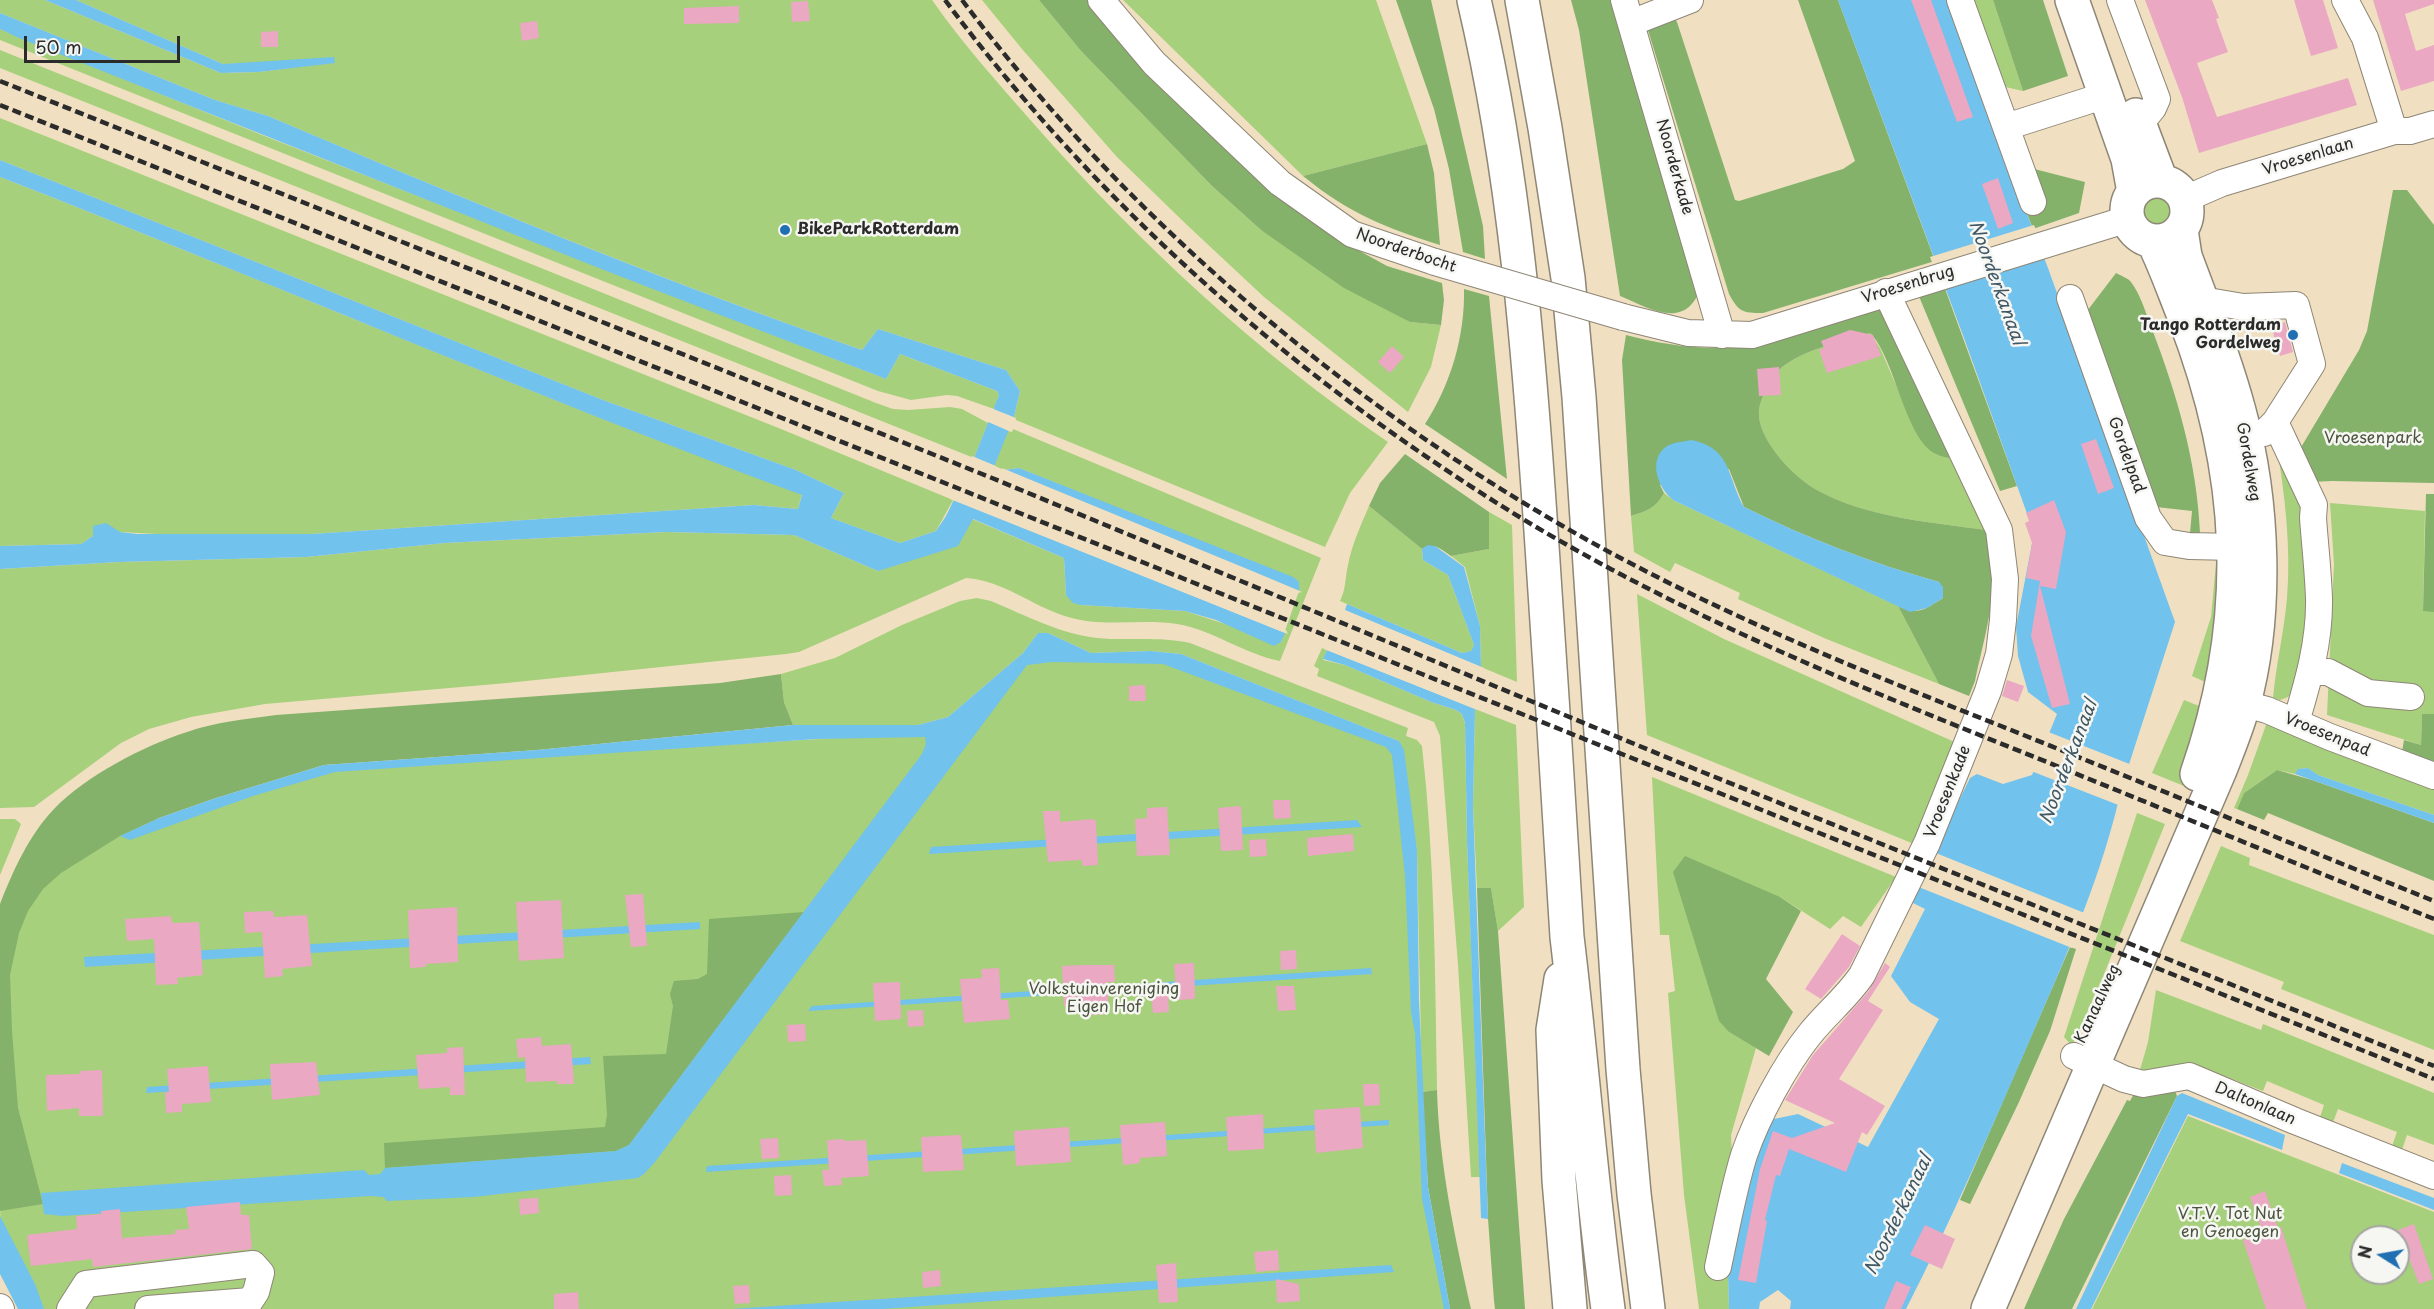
<!DOCTYPE html>
<style>
body{margin:0}
#map{position:relative;width:2434px;height:1309px;overflow:hidden;background:#f0e0c1;font-family:"Playpen Sans",sans-serif}
canvas{display:block}
.north{position:absolute;left:2350px;top:1225px;width:60px;height:60px;box-sizing:border-box;background:#f6f6f2;border:2px solid #a5a5a2;border-radius:50%;rotate:281deg;font-size:16px;font-weight:700;line-height:24px;text-align:center;color:#2b2b2b}
.north::after{content:'';display:block;margin:auto;width:21px;height:27px;background:#1f6fb2;clip-path:polygon(50% 0,100% 100%,50% 72%,0 100%)}
.scale{position:absolute;left:24px;top:36px;width:156px;height:27px;box-sizing:border-box;border:3px solid #2b2b2b;border-top:0;padding-left:8px;font-size:18px;line-height:21px;white-space:nowrap;color:#2b2b2b;-webkit-text-stroke:4px #f6f6f2;paint-order:stroke}
</style>
<div id="map">
<canvas width="2434" height="1309"></canvas>
<div class="north">N</div>
<div class="scale">50 m</div>
</div>
<script>
const ctx = document.querySelector('canvas').getContext('2d');
ctx.lineJoin = 'round';
function fill(path, color) { ctx.fillStyle = color; ctx.fill(path, 'evenodd'); }
function trace(path, color, width, dash) { ctx.strokeStyle = color; ctx.lineWidth = width; ctx.lineCap = dash ? 'butt' : 'round'; ctx.setLineDash(dash || []); ctx.stroke(path); }
function drawText(font, color, halo, rows, align = 'center') {
  ctx.font = font + ' "Playpen Sans",sans-serif'; ctx.lineWidth = 5; ctx.setLineDash([]); ctx.textBaseline = 'middle'; ctx.strokeStyle = halo; ctx.fillStyle = color; for (const [text, x, y, turn = 0] of rows) {
    ctx.save(); ctx.translate(x, y); ctx.rotate((+turn || 0) * Math.PI / 180); ctx.textAlign = isNaN(turn) ? turn : align; if (halo) ctx.strokeText(text, 0, 0); ctx.fillText(text, 0, 0); ctx.restore();
  }
}
const green = new Path2D(`
 M0,0H45L221,73L259,72L328,63L223,64L76,0H932C962,43 998,83 1033,123C1138,242 1257,353 1388,442L1350,493L1325,547L1016,420L1014,417L1020,391L1006,370L878,329L862,350C661,280 464,199 268,116L215,100L0,13Z
 M982,0H1039L1081,51L1212,186L1261,230L1410,322L1441,325L1431,367L1408,412L1264,297L1187,225L1117,157L1022,49Z
 M1123,0H1376L1427,144L1303,176Z
 M1970,0H1993L2023,91L2001,86Z
 M0,29L262,135L886,379L900,354L997,391L999,395L994,409L957,396L947,395L911,400L878,391L0,40Z
 M0,50L876,403L893,409L908,410L950,407L962,409L988,423L974,458L0,68Z
 M0,118L781,429L953,500L936,531L900,543L831,518L844,493L796,470L603,400L0,160Z
 M0,177C268,281 532,396 802,494L798,509L754,505L311,534L174,535L120,532L93,536L81,544L0,546Z
 M2144 211a13 13 0 1 1 26 0a13 13 0 1 1-26 0Z
 M1870,333L1880,348L1908,413L1923,442L1957,459L1986,530C1930,522 1868,518 1817,490C1795,478 1761,443 1759,416C1758,406 1763,395 1768,386C1772,379 1778,369 1785,365C1809,348 1842,342 1870,333Z
 M1013,429L1321,558L1280,661C1244,654 1213,630 1177,624C1140,618 1105,628 1068,617C1031,606 1005,581 966,578L799,652L786,654L507,683L265,704L191,717L149,729L121,743L34,807L0,808V569L119,562L306,557L445,543L666,532L794,535L878,571L972,519L1064,558L1066,595L1081,605L1185,611L1281,642L1299,591L1298,582L1019,468L1004,470L993,465L1008,430L1012,432Z
 M2277,447L2304,505L2312,578L2299,681L2288,697L2280,700L2273,698C2276,665 2284,632 2287,598C2291,547 2285,497 2277,447Z
 M1664,493L1673,500L1898,606L1939,684L1824,638L1738,599L1740,593L1675,563L1670,572L1634,552L1631,516C1647,511 1656,508 1664,493Z
 M2330,503L2425,511L2423,611L2434,598V762L2422,714L2421,745L2327,715L2334,564Z
 M1369,506L1422,549L1423,560L1448,575L1474,645L1471,651L1462,653L1340,601C1346,589 1345,578 1348,565C1352,544 1361,525 1369,506Z
 M1489,512L1512,525L1517,682L1481,667L1480,626L1465,567L1451,556L1489,549Z
 M2216,564L2231,567L2214,686L2192,676L2211,617Z
 M1637,594L1724,639L1959,744L1919,846L1647,735Z
 M977,598L991,601C1025,615 1060,634 1097,638C1128,641 1158,636 1190,643L1408,728L1406,736L1417,740L1422,746C1435,860 1435,975 1437,1090L1422,1092L1417,850L1399,741L1181,654L1151,651L1091,653L1048,633H1038L1023,653L948,717L918,725H793L784,702L781,674L835,658L902,625L960,601Z
 M1322,648L1327,650L1323,660L1345,665L1431,702L1456,710L1462,714L1465,724L1467,841L1480,1177H1471L1458,965L1440,736L1434,722L1317,676L1319,669L1314,666Z
 M1034,649L1084,656L1168,658L1392,746L1401,763L1426,1192L1449,1309H29L0,1254L2,964L49,851L326,769L951,731Z
 M2184,700L2209,710L2204,729L2184,786L2152,773Z
 M1475,709L1516,725L1524,907L1498,931L1491,888H1477L1473,806Z
 M2266,725H2276L2434,784V815L2318,775L2308,768L2299,769L2295,774L2277,770L2244,793L2237,809L2234,808L2248,775Z
 M1652,777L1896,877L1861,927L1843,916L1830,929L1780,897L1729,1032L1756,1048L1731,1135L1732,1156L1716,1272L1728,1274L1729,1309H1699L1684,1195L1668,993L1675,991L1669,935H1660Z
 M2137,813L2165,824L2102,979L2072,1046L2064,1037Z
 M0,819H15L21,824L0,875Z
 M2221,846L2250,858L2249,865L2434,935V1050L2281,989L2284,982L2180,941Z
 M2156,990L2261,1030L2263,1024L2434,1093V1145L2407,1135L2401,1153L2391,1149L2397,1132L2338,1109L2332,1125L2319,1120L2324,1105L2267,1081L2263,1091L2206,1069L2143,1074L2144,1071L2140,1070L2148,1042Z
 M2188,1116L2434,1212V1309H2092ZM2362,1237H2398V1273H2362Z`);
const forest = new Path2D(`
 M1039,0H1093L1273,191L1336,238L1387,266L1442,283L1444,300L1441,325L1410,322L1344,288L1261,230L1212,186L1081,51Z
 M1396,0H1431L1483,226L1485,259L1463,252L1449,169L1434,109Z
 M1571,0H1615L1700,290C1684,330 1651,309 1620,296L1579,30Z
 M1798,0H1838L1935,261L1763,313C1742,313 1739,312 1729,294L1647,27L1675,19L1677,22L1735,200L1739,201L1843,169L1855,161Z
 M1993,0H2043L2068,76L2023,91Z
 M1427,144L1434,173L1440,245C1384,227 1350,214 1303,176Z
 M2007,162L2085,182L2079,213L2033,229Z
 M2393,190H2407L2434,225V483L2332,481L2310,482L2297,454L2359,350L2367,331Z
 M2116,273C2121,276 2128,278 2131,282C2141,295 2146,314 2152,329C2177,395 2197,462 2200,533H2190L2192,511L2156,507L2084,315Z
 M1944,286L2017,486L2000,491L1918,294Z
 M1464,289L1489,296L1507,479L1425,424C1451,384 1465,336 1464,289Z
 M1887,305L1957,459C1950,458 1941,457 1934,453C1904,435 1895,358 1870,333C1842,342 1809,348 1785,365C1778,369 1772,379 1768,386C1763,395 1758,406 1759,416C1761,443 1795,478 1817,490C1868,518 1930,522 1986,530C2004,578 1985,632 1975,681L1969,696L1939,684L1898,606C1919,616 1925,609 1943,598L1939,582C1871,563 1807,538 1744,507L1729,469L1660,485L1664,493C1656,508 1647,511 1631,516L1622,360L1626,335C1669,346 1715,353 1759,344C1801,335 1845,318 1887,305Z
 M1405,454L1489,512V549L1451,556C1440,549 1434,542 1422,549L1369,506L1380,483Z
 M2426,494H2434V612L2423,611Z
 M781,674L784,702L793,725L537,750L324,765L216,798L159,818L120,836L61,873L43,889L28,911L19,933L10,975L12,1031L18,1108L43,1204L0,1211V904C13,871 29,835 54,809C86,776 143,746 187,732C215,722 247,719 276,715L720,683Z
 M2422,714H2434V769L2401,757L2404,740L2421,745Z
 M2277,770L2312,780L2434,823V881L2268,813L2264,820L2237,809L2244,793Z
 M1685,856L1780,897L1801,911L1766,979L1793,1012L1769,1056L1729,1032L1719,1021L1673,872Z
 M1477,888H1491L1498,931L1525,1309H1495L1494,1301L1488,1219Z
 M804,912L629,1145L616,1151L385,1168L384,1143L605,1127L607,1115L603,1056L666,1054L673,1006L670,994L674,981L698,979L707,974L709,919Z
 M2070,947L2076,949L2050,1031L2019,1102L1970,1204L1960,1200Z
 M2173,1085L2177,1096L2072,1309H2024L2064,1219L2127,1100L2130,1101L2135,1092Z
 M1437,1090C1439,1163 1455,1238 1471,1309H1450L1428,1187L1422,1092Z`);
const water = new Path2D(`
 M45,0H76L223,64L334,57L335,63L259,72L221,73Z
 M1838,0H1947L2018,191L2048,268L2175,622L2122,786C2103,873 2067,954 2032,1035C1992,1127 1952,1219 1906,1309H1790L1791,1301L1778,1290L1760,1302L1759,1309H1729L1728,1274L1734,1229L1764,1130L1774,1119L1798,1114L1868,1147L1939,1019L1910,1002L1891,976L1925,909L1913,903L1926,868L1970,778L1977,774L2003,784L2032,775L2057,714L2028,692L2018,656L2016,627L2034,533L1964,338Z
 M0,13L215,100L268,116C464,199 660,280 862,350L878,329L1006,370L1020,391L1014,417L977,509L1285,633L1281,642L1274,646L1216,620L1185,611L1081,605L1073,603L1066,595L1064,558L973,519L958,546L878,571L794,535L666,532L445,543L306,557L119,562L0,569V546L81,544L93,536V526L106,523L120,532L137,534H311L754,505L798,509L802,495C532,396 268,281 0,177V160L603,400L796,470L844,493L831,518L900,543L936,531L946,516L974,458L999,395L997,391L900,354L886,379L609,272L19,38L0,29Z
 M1691,440C1732,448 1727,477 1744,507C1807,538 1871,563 1939,582L1943,587V598L1927,608L1910,612L1673,500C1658,488 1647,460 1667,446C1674,442 1683,442 1691,440Z
 M1019,468L1293,577L1299,582V591L1004,470Z
 M1428,545L1435,546L1464,567L1480,626L1481,667L1345,610L1347,604L1462,653L1471,651L1474,645L1448,575L1423,560L1422,549Z
 M1038,633H1048L1091,653L1151,651L1181,654L1399,741L1404,750L1417,850L1419,1001L1428,1187L1450,1309H1444L1422,1199L1415,1033L1411,1012L1405,876L1392,755L1386,747L1163,664L1052,662L1027,665L655,1162L644,1174L638,1178L474,1197L387,1201L383,1197L371,1196L62,1216L44,1214L41,1193L364,1170L369,1175L380,1174L385,1168L616,1151L629,1145L922,754L926,744L925,737L817,739L335,772L253,796L130,840L120,836L159,818L216,798L324,765L537,750L793,725H918L948,717L1023,653Z
 M1327,650L1475,709L1473,806L1488,1219L1481,1218L1467,841L1465,723L1462,714L1456,710L1431,702L1345,665L1323,659Z
 M2308,768L2318,775L2434,815V823L2295,774L2298,769Z
 M1357,820L1362,827L929,854L931,847Z
 M700,922V929L85,967L84,957Z
 M1371,968L1372,974L808,1011L812,1006Z
 M590,1057L591,1064L146,1093L147,1087Z
 M2182,1093L2285,1135L2282,1150L2188,1114L2091,1309H2076L2177,1096Z
 M1389,1120V1125L706,1172L707,1166Z
 M2342,1163L2434,1198V1210L2339,1173Z
 M0,1216L35,1284L44,1309H18L0,1274Z
 M1391,1265L1394,1272L883,1309H731Z`);
const pier = new Path2D(`
 M2034,225L2047,257L1943,290L1930,257Z
 M991,408L1016,418L1011,432L986,421Z
 M972,456L996,466L981,508L1286,630L1288,634L950,499Z
 M1002,468L1257,573L1302,592L1298,593L1003,472Z
 M1342,609L1484,668L1480,669L1400,636L1344,613Z
 M1326,647L1476,706L1478,710L1324,649Z
 M2046,731L2132,765L2121,806L2031,771Z
 M1931,851L2087,914L2072,948L1916,886Z`);
const building = new Path2D(`
 M1911,0H1931L1973,117L1957,122Z
 M2145,0H2212L2219,18L2216,19L2228,52L2197,63L2217,117L2348,78L2357,105L2199,153L2182,97Z
 M2294,0H2323L2338,48L2311,56Z
 M2373,0H2434V4L2405,14L2416,51L2434,45V81L2401,91Z
 M808,1L810,21L792,22L791,2Z
 M739,6V23L684,24V8Z
 M537,21L539,38L522,41L520,23Z
 M278,31V47H261V32Z
 M1998,178L2013,223L1998,229L1982,184Z
 M2285,322L2293,352L2280,356L2271,326Z
 M1850,330L1873,335L1881,356L1827,373L1819,350L1824,348L1821,341Z
 M1392,346L1404,357L1390,373L1378,362Z
 M1779,367L1781,395L1759,396L1757,369Z
 M2096,439L2114,488L2098,494L2081,444Z
 M2054,500L2066,532L2056,589L2040,586L2070,704L2052,708L2031,636L2040,581L2026,578L2032,543L2025,523L2029,521L2026,513Z
 M2007,680L2024,686L2018,702L2002,696Z
 M1145,685L1146,701H1129V686Z
 M1273,800H1290L1291,818L1274,819Z
 M1241,806L1243,850L1221,851L1218,808Z
 M1167,807L1170,855L1137,856L1135,819L1147,818V808Z
 M1043,811H1060V822L1093,819L1096,821L1098,865L1082,866V860L1048,862Z
 M1353,834L1354,851L1308,856L1307,838Z
 M1266,839L1267,856L1250,857L1249,840Z
 M643,894L647,946L631,947L625,895Z
 M561,900L564,958L519,961L516,902Z
 M457,907L458,962L426,964V967L410,968L408,910Z
 M273,911L274,917L307,915L312,966L282,969L283,976L265,978L262,932L245,933L244,912Z
 M171,916L172,923L199,922L203,975L177,978L178,984L156,985L154,939L127,941L125,919Z
 M1842,934L1860,946L1849,967L1821,999L1805,989Z
 M1296,950L1297,969L1281,970L1280,951Z
 M1194,963L1195,999L1177,1000L1174,964Z
 M1885,963L1890,967L1868,1001L1883,1010L1839,1079L1885,1106L1867,1135L1862,1132L1846,1172L1789,1149L1780,1176L1776,1175L1765,1220L1767,1221L1756,1283L1738,1280L1760,1169L1773,1131L1792,1138L1835,1123L1785,1100L1813,1055L1868,992Z
 M1083,965H1114L1115,982H1107L1109,1014L1089,1015L1088,1005L1064,1006L1062,966Z
 M999,968L1001,1000H1008L1010,1019L964,1023L960,979L982,978L981,969Z
 M900,982L901,1019L875,1021L873,983Z
 M1276,986H1294L1296,1010L1278,1011Z
 M1168,992L1169,1012L1153,1013L1151,993Z
 M923,1010L924,1026L908,1027L907,1011Z
 M805,1024L806,1041L788,1042L787,1025Z
 M541,1037L542,1046L571,1044L574,1084H557V1081L526,1082L525,1057L518,1058L516,1039Z
 M463,1047L465,1095H450V1087L419,1089L416,1055L447,1053V1048Z
 M316,1062L320,1095L272,1100L270,1064Z
 M208,1066L211,1102L182,1104V1112L166,1113L165,1092H169L167,1069Z
 M102,1070L103,1116H79V1108L47,1111L46,1075L80,1074V1071Z
 M1363,1084H1379L1380,1105L1364,1106Z
 M1360,1107L1363,1148L1316,1153L1314,1110Z
 M1263,1114L1264,1149L1228,1151L1226,1117Z
 M1165,1122L1167,1156L1140,1158V1163L1123,1165L1120,1125Z
 M1069,1127L1071,1162L1016,1166L1014,1131Z
 M961,1135L964,1170L923,1172L921,1137Z
 M778,1138L779,1158L762,1159L760,1139Z
 M844,1139V1141L866,1140L869,1176L841,1178L842,1185L824,1186L822,1170H829L827,1140Z
 M791,1175L792,1195L775,1196L774,1176Z
 M2265,1191L2278,1228L2281,1227L2307,1309H2266L2243,1240L2263,1233L2250,1197Z
 M538,1198L539,1213L520,1215L519,1199Z
 M240,1202L241,1215H249L252,1249L93,1267L92,1259L31,1266L27,1235L77,1229L76,1216L101,1214V1211L120,1209L122,1238L175,1234V1230L189,1229L186,1207Z
 M2414,1224L2433,1279L2419,1284L2398,1230Z
 M1925,1225L1955,1239L1942,1269L1910,1255Z
 M1278,1250L1279,1270L1256,1272L1254,1252Z
 M1176,1263L1178,1302L1159,1303L1156,1265Z
 M940,1270L941,1286L923,1288L922,1272Z
 M1276,1279L1299,1284L1300,1301L1277,1303Z
 M1896,1281L1911,1287L1901,1309H1884Z
 M749,1285L750,1303L735,1304L733,1286Z
 M578,1292L579,1309H554V1294Z`);
const minor = new Path2D(`
 M1101,0L1154,63L1280,183L1352,234L1435,262
 M1624,0L1722,335
 M1960,0L2033,202
 M2120,0L2157,99L2153,108L2140,124
 M2345,0L2365,38L2394,131
 M1631,23L1690,0
 M2006,127L2106,95
 M2185,199L2222,183L2394,131H2410L2434,124
 M2070,298L2148,518L2165,542L2189,546L2235,547
 M2202,300L2243,307L2296,305L2312,364L2275,422L2264,433
 M1623,317L1688,333L1752,335L2128,219
 M2275,422L2314,505L2313,518C2315,545 2318,571 2319,598C2320,641 2308,682 2296,722
 M2310,672H2328L2368,693L2411,697
 M2226,699L2267,710L2330,737L2434,776
 M2074,1056L2124,1079L2143,1084L2189,1076L2295,1121L2434,1176
 M1718,1267C1726,1230 1733,1191 1744,1155C1757,1117 1785,1065 1810,1034C1827,1013 1847,997 1862,975L1927,843L1988,691L1999,654L2003,620L2005,579L1999,530L1886,292
 M0,1307L1,1309
 M70,1309L86,1284L253,1264L261,1273L256,1292L250,1301L148,1309`);
const major = new Path2D(`
 M2072,0L2128,159L2134,192
 M2136,115L2161,181
 M2127 211a30 30 0 1 1 60 0a30 30 0 1 1-60 0Z
 M2153,241C2165,265 2174,291 2184,316C2244,471 2252,616 2197,774
 M1988,1309L2220,770C2228,749 2237,728 2243,706C2268,616 2264,501 2239,411C2225,358 2204,308 2185,256L2181,230`);
const highway = new Path2D(`
 M1474,0C1515,174 1529,353 1541,531C1550,666 1559,802 1567,937C1582,1061 1591,1185 1608,1309
 M1522,0L1545,128L1568,278L1579,397L1623,1069L1634,1194L1648,1309
 M1561,979L1553,1030L1559,1180L1570,1309`);
const rail = new Path2D(`
 M945,0C1093,199 1280,365 1489,498C1660,607 1849,683 2037,758C2169,811 2301,866 2434,919
 M962,0C1120,210 1334,394 1561,525C1701,606 1851,667 2001,726C2146,784 2290,843 2434,901
 M0,81L992,478L1695,769L2434,1066
 M0,105L2434,1079`);
const minorBridge = new Path2D(`
 M1435,262L1623,317`);
const markers = [
 [785,230,6,"#1f6fb2"],
 [2293,335,6,"#1f6fb2"]
];
const streetNames = [
 ["Vroesenlaan",2308,157,-17],
 ["Noorderkade",1674,167,74],
 ["Noorderbocht",1406,251,19],
 ["Vroesenbrug",1908,285,-17],
 ["Gordelpad",2126,455,70],
 ["Gordelweg",2248,462,80],
 ["Vroesenpad",2327,735,22],
 ["Vroesenkade",1948,792,-68],
 ["Kanaalweg",2098,1004,-65],
 ["Daltonlaan",2255,1104,23]
];
const poiNames = [
 ["BikeParkRotterdam",797,230],
 ["Tango Rotterdam",2281,326,"right"],
 ["Gordelweg",2281,344,"right"]
];
const parkNames = [
 ["Vroesenpark",2373,439],
 ["Volkstuinvereniging",1104,990],
 ["Eigen Hof",1104,1008],
 ["V.T.V. Tot Nut",2230,1215],
 ["en Genoegen",2230,1233]
];
const waterNames = [
 ["Noorderkanaal",1996,283,70],
 ["Noorderkanaal",2069,762,-69],
 ["Noorderkanaal",1899,1215,-64]
];
fill(green, '#a6d07b');
fill(forest, '#84b26b');
fill(water, '#71c2ed');
fill(pier, '#f0e0c1');
fill(building, '#eaa8c3');
trace(minor, '#8e8676', 28);
trace(major, '#8e8676', 36);
trace(highway, '#8e8676', 36);
trace(minor, '#fff', 26);
trace(major, '#fff', 33);
trace(highway, '#fff', 33);
trace(rail, '#2b2b2b', 4.5, [9, 4.5]);
trace(minorBridge, '#8e8676', 28, []);
trace(minorBridge, '#fff', 26);
for (const [x, y, r, color] of markers) { const dot = new Path2D(); dot.arc(x, y, r, 0, 2 * Math.PI); ctx.fillStyle = color; ctx.fill(dot); trace(dot, '#f6f6f2', 2); }
drawText('16px', '#2b2b2b', '#f6f6f2', streetNames);
drawText('bold 16px', '#2b2b2b', '#f6f6f2', poiNames, 'left');
drawText('16px', '#4a543f', '#f6f6f2', parkNames);
drawText('italic 18px', '#405865', '#f6f6f2', waterNames);
</script>
